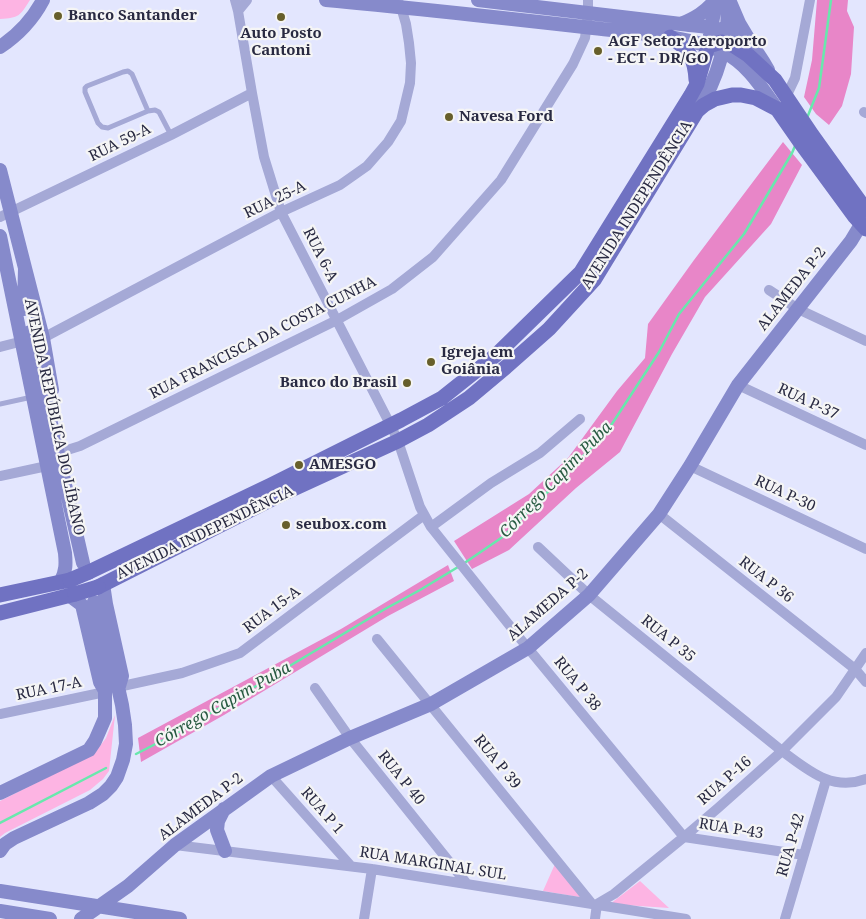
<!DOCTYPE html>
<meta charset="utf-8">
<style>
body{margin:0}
canvas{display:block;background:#e3e6fe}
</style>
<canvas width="866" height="919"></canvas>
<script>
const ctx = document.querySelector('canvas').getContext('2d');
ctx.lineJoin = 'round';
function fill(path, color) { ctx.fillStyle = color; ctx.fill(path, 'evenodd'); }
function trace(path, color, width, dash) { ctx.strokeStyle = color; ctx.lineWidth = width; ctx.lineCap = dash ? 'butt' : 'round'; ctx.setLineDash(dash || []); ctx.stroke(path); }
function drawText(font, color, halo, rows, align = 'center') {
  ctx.font = font + ' "Noto Serif",serif'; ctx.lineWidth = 4.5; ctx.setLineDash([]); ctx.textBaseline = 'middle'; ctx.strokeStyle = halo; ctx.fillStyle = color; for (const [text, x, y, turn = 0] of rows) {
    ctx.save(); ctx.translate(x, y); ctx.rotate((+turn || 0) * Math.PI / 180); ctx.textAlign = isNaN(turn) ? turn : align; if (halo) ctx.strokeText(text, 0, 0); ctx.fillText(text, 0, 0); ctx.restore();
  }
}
const green = new Path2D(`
 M0,0H30C20,16 19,18 0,19Z
 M115,715L109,771L103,779L90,790L5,833L0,837V801L94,754L106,738Z
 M555,864L585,898L543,891Z
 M640,881L669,908L610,904Z`);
const forest = new Path2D(`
 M817,0H848L847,11L854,27L851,74L842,106L829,125L816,114L804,97L812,60Z
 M783,142L802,165L771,224L705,297L672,354L620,452L576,488L509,550L472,569L454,541L529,494L568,458L617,391L645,358L648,324L694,260Z
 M448,565L454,581L388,616L224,715L141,762L138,738L341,629Z`);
const stream = new Path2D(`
 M807,118L819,88L831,0
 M463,564L504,536L606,433L659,352L679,314L744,234L792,153L795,146
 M136,754L179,732L385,609L420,590L458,567
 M0,823L106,768`);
const lane = new Path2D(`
 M148,111L132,74L128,71L123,72L87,86L85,88V92L98,123L102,127L108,128L148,111L155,110L159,112L171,135
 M0,404L32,397`);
const street = new Path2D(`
 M235,0L238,11L252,93L264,157L281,212L391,426L398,441L420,507L431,527L518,636L684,837L804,855
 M238,11L247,0
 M786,97L795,78L810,0
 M864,112L866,113
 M0,217L171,135L252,93
 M769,290L798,309L866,341
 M43,338L281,212L340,185L367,166L388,142L401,121L410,83L411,63L409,43L406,24L401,7L398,1
 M0,347L23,341
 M738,385L866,445
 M64,451L80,446L337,320L392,289L433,257L501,180L573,64L585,38L588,13V0
 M690,466L866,549
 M0,476L47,466
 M659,514L855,669L866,682
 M431,527L491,483L540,453L580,419
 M538,547L589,595L782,751C808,770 832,792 866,779
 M377,639L592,904
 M118,687L182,673L240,653L424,515
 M315,688L350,738L467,884
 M0,714L105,692
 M271,776L351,866
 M175,845L372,869L686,919
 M364,919L372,869
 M595,919L597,904L614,894L684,837L718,808L782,751L836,697L866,653
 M785,919L826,780`);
const secondary = new Path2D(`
 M326,0C415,8 504,18 593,28C632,33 688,35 723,52C747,63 762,88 777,109
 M478,0L681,24C704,27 732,27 750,44C757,51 763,61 768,70
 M730,2L739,23L751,43
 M681,24C695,18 706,12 715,0
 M710,35L716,0
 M0,47C18,35 33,19 43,0
 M697,111C717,81 731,36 727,0
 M0,170L25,268L24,309
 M0,236L65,553C66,564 66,571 61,581
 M25,268L43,338L52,390
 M30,332L83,563
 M103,584L106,604L122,676L119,686
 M70,596L82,605L100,682L104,689
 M0,793L89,750L95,741L105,718V692L108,667
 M224,809L218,821L217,830L225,851
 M0,851L5,844L14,838L89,803L103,794L111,786L117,777L123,760L126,744L125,725L122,705L118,687L113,678L108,664L94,602
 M0,891L180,919
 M0,911L50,919
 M81,919L128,886L175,845L271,776L350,738L431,704L528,648L589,595L659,514L690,466L738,385L851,241L866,216`);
const primary = new Path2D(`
 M670,37C689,49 695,58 696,80
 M89,572L271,485L401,420L442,398L496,355L581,272L691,95L697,84L708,46L722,42L734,46L748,55L775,80L812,135L866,210
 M98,587L278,496L398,441L428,425L469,398L506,367L549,329L594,280L697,111L704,105L715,99L732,95H741L756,98L777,109L800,142L855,217L866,229
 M0,595L70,580
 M0,613L75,594`);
const primaryBridge = new Path2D(`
 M70,580L89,572
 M75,594L98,587`);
const markers = [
 [58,16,5,"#675f2b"],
 [281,17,5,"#675f2b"],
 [598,51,5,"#675f2b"],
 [449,117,5,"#675f2b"],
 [431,362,5,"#675f2b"],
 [407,383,5,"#675f2b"],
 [299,465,5,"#675f2b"],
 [286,525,5,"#675f2b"]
];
const poiNames = [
 ["Banco Santander",68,16],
 ["Auto Posto",281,34,"center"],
 ["Cantoni",281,51,"center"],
 ["AGF Setor Aeroporto",608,42],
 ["- ECT - DR/GO",608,59],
 ["Navesa Ford",459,117],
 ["Igreja em",441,353],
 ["Goiânia",441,370],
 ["Banco do Brasil",397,383,"right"],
 ["AMESGO",309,465],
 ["seubox.com",296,525]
];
const streetNames = [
 ["RUA 59-A",120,143,-26],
 ["RUA 25-A",275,200,-26],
 ["AVENIDA INDEPENDÊNCIA",637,205,-58],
 ["RUA 6-A",320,255,63],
 ["ALAMEDA P-2",792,289,-52],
 ["RUA FRANCISCA DA COSTA CUNHA",263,338,-27],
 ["RUA P-37",808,402,25],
 ["AVENIDA REPÚBLICA DO LÍBANO",54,417,78],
 ["RUA P-30",785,494,25],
 ["AVENIDA INDEPENDÊNCIA",205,533,-26],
 ["RUA P 36",766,580,38],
 ["ALAMEDA P-2",548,605,-41],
 ["RUA 15-A",272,610,-37],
 ["RUA P 35",668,639,39],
 ["RUA P 38",577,684,51],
 ["RUA 17-A",49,689,-12],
 ["RUA P 39",497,762,51],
 ["RUA P 40",401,778,51],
 ["RUA P-16",725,781,-41],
 ["ALAMEDA P-2",201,807,-37],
 ["RUA P 1",322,811,49],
 ["RUA P-43",731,829,9],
 ["RUA P-42",791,845,-74],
 ["RUA MARGINAL SUL",433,864,9]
];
const waterNames = [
 ["Córrego Capim Puba",556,480,-46],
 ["Córrego Capim Puba",223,705,-30]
];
fill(green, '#fdb4e3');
fill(forest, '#e886c8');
trace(stream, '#68e8ad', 2.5);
trace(lane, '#a5a9d6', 5);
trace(street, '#a5a9d6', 10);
trace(secondary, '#868acb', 14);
trace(primary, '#7072c2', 15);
trace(primaryBridge, '#7072c2', 15);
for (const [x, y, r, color] of markers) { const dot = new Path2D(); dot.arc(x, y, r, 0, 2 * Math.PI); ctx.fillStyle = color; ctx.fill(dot); trace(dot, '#f5f5f5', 2); }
drawText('bold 15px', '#292a42', '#f5f5f5', poiNames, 'left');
drawText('15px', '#292a42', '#f5f5f5', streetNames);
drawText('italic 16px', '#275a41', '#f5f5f5', waterNames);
</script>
